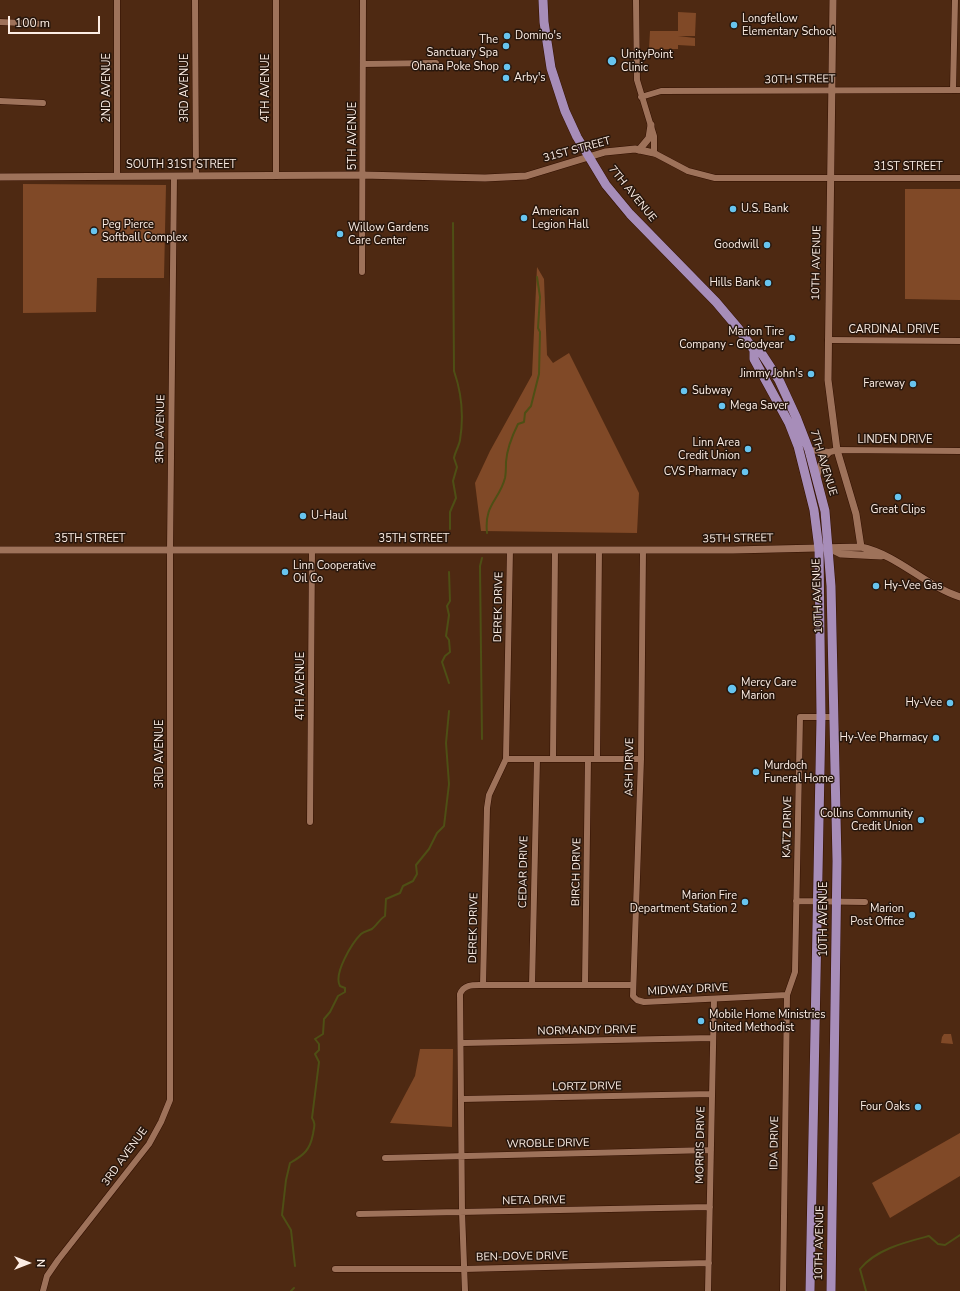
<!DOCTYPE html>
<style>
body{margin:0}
#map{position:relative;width:960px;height:1291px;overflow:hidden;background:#4e2912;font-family:"Nunito Sans",sans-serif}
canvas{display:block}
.north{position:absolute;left:8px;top:1243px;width:40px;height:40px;-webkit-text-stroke:3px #28170d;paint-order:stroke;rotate:90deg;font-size:11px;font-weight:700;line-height:16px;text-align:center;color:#fcede4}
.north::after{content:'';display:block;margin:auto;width:14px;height:18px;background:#fcede4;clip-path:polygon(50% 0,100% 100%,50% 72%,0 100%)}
.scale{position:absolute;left:8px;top:16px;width:92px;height:18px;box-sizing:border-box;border:2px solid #fcede4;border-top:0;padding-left:5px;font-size:12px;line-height:14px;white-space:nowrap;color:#fcede4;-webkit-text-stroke:3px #28170d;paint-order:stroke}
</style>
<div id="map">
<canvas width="960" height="1291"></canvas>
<div class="north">N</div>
<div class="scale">100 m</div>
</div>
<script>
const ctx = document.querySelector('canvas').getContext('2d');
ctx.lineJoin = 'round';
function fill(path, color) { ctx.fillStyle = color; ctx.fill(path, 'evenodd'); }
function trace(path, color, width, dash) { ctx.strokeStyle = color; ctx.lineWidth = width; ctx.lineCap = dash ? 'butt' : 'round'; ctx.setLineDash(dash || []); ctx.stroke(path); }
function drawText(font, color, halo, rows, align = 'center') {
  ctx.font = font + ' "Nunito Sans",sans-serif'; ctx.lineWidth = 3; ctx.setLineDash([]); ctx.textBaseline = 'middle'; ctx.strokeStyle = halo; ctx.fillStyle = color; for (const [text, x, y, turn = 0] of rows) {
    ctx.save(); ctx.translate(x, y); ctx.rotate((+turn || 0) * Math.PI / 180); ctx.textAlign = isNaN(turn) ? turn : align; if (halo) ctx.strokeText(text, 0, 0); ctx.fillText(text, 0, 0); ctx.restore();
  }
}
const green = new Path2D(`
 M678,12L696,13L695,36H678L695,38V46L678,45V49H649L650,31H678Z
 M23,184L166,185L164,278H97L96,312L23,313Z
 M905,189H960V300L905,299Z
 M537,267L544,279L547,355L553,363L569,353L639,493L637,533L481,531L475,483L490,451L532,375Z
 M944,1034H951L953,1044L941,1043L942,1037Z
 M420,1049H453L452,1127L390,1123L415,1076Z
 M960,1133V1176L890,1218L872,1183Z`);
const stream = new Path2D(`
 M450,529V512L456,498L453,481L457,467L454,458C455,452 459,446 460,440C464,416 462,394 454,371L453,223
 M487,533C484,504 499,501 505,478C506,473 506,467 506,462C507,449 512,436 518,424L524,422L525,413L531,406L539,374L540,332L538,328L540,297L537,277
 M449,572L450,601L447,606L449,615L446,636L449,640L450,652L445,656L442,662L449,683
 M482,739L480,566L482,558
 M295,1266L291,1230L282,1215L286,1180L290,1163C304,1155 310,1150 313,1134C314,1127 316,1124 312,1118L319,1062L315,1054L319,1050V1044L315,1039L323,1034L324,1019L330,1012L338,996L345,992V988L340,986C333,974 352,943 361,934C364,931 368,931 372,929C376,926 380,919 385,916L386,899L400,893L403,886L413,881L417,874L416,865L429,849L437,833L444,826L449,784L446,743L449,711
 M291,1291L294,1288
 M866,1291L860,1269C876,1249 906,1242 929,1236L938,1244L945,1245L960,1235`);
const minor = new Path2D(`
 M195,0L196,176
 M636,0L637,80L654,136V153L688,171L715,178H960
 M0,22L43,24
 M363,64L436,63
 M953,90L955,0
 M641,97L661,91L960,90
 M0,101L43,103
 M117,176V0
 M276,176V0
 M362,272L363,0
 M828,340L960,341
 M809,450L830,452L837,450L960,451
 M817,477L822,460L830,452
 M643,550L641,759L633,996L637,1000L644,1002L787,995
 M506,759H641
 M553,759L555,550
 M597,759L599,550
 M310,822L312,550
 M796,901L865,902
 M483,985L487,808L489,795L506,759L510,550
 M532,985L537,759
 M585,985L588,759
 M462,1043L713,1038
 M462,1099L712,1094
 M385,1158L711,1150
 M359,1214L710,1207
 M335,1269H464L709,1263
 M43,1291L47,1276L58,1260L149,1144L161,1122L170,1100V550L174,176
 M465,1291L462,1212L460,994C464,984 473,985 483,985H633
 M708,1291L714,999
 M783,1291L787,995L795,972L800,717H833`);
const tertiary = new Path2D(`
 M833,0L828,380L837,450L856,514L861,547
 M639,150L649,138L651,125
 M0,177L362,175L485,178L526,176L605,152L635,149L654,153
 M831,549L841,554L881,556
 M0,550H733L861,547C898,555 924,585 960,597`);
const primary = new Path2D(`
 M543,0L544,22L551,68L565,111L577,137L606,185L630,214L716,302L738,328L754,350L762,354L779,380L797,419L809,450L825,511L831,586L837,861L831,1291
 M754,350V359L789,423L798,446L814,510L819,549L821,717L810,1291`);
const markers = [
 [734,25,4,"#67c4ef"],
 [507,36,4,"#67c4ef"],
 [506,46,4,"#67c4ef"],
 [612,61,5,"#67c4ef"],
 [507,67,4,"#67c4ef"],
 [506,78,4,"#67c4ef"],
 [733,209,4,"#67c4ef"],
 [524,218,4,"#67c4ef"],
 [94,231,4,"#67c4ef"],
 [340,234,4,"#67c4ef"],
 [767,245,4,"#67c4ef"],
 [768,283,4,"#67c4ef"],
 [792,338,4,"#67c4ef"],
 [811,374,4,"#67c4ef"],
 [913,384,4,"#67c4ef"],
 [684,391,4,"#67c4ef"],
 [722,406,4,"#67c4ef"],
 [748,449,4,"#67c4ef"],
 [745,472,4,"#67c4ef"],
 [898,497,4,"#67c4ef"],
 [303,516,4,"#67c4ef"],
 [285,572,4,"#67c4ef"],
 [876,586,4,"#67c4ef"],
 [732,689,5,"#67c4ef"],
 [950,703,4,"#67c4ef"],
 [936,738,4,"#67c4ef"],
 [756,772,4,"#67c4ef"],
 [921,820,4,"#67c4ef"],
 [745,902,4,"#67c4ef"],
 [912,915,4,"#67c4ef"],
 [701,1021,4,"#67c4ef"],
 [918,1107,4,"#67c4ef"]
];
const poiNames = [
 ["Longfellow",742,19],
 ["Elementary School",742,32],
 ["Domino's",515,36],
 ["The",498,40,"right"],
 ["Sanctuary Spa",498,53,"right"],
 ["UnityPoint",621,55],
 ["Clinic",621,68],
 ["Ohana Poke Shop",499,67,"right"],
 ["Arby's",514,78],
 ["U.S. Bank",741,209],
 ["American",532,212],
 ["Legion Hall",532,225],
 ["Peg Pierce",102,225],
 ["Softball Complex",102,238],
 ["Willow Gardens",348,228],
 ["Care Center",348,241],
 ["Goodwill",759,245,"right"],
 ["Hills Bank",760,283,"right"],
 ["Marion Tire",784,332,"right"],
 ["Company - Goodyear",784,345,"right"],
 ["Jimmy John's",803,374,"right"],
 ["Fareway",905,384,"right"],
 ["Subway",692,391],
 ["Mega Saver",730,406],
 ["Linn Area",740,443,"right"],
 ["Credit Union",740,456,"right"],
 ["CVS Pharmacy",737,472,"right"],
 ["Great Clips",898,510,"center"],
 ["U-Haul",311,516],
 ["Linn Cooperative",293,566],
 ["Oil Co",293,579],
 ["Hy-Vee Gas",884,586],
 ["Mercy Care",741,683],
 ["Marion",741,696],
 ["Hy-Vee",942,703,"right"],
 ["Hy-Vee Pharmacy",928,738,"right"],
 ["Murdoch",764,766],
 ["Funeral Home",764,779],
 ["Collins Community",913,814,"right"],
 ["Credit Union",913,827,"right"],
 ["Marion Fire",737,896,"right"],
 ["Department Station 2",737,909,"right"],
 ["Marion",904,909,"right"],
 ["Post Office",904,922,"right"],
 ["Mobile Home Ministries",709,1015],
 ["United Methodist",709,1028],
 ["Four Oaks",910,1107,"right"]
];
const streetNames = [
 ["30TH STREET",800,80,-1],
 ["2ND AVENUE",107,88,-90],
 ["3RD AVENUE",185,88,-90],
 ["4TH AVENUE",266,88,-90],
 ["5TH AVENUE",353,136,-90],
 ["31ST STREET",577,150,-15],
 ["SOUTH 31ST STREET",181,165],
 ["31ST STREET",908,167],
 ["7TH AVENUE",632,194,51],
 ["10TH AVENUE",817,263,-89],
 ["CARDINAL DRIVE",894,330],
 ["3RD AVENUE",161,429,-89],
 ["LINDEN DRIVE",895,440],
 ["7TH AVENUE",823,463,73],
 ["35TH STREET",90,539],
 ["35TH STREET",414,539],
 ["35TH STREET",738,539,-1],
 ["10TH AVENUE",818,596,-92],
 ["DEREK DRIVE",499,607,-89],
 ["4TH AVENUE",301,686,-90],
 ["3RD AVENUE",160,754,-90],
 ["ASH DRIVE",630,767,-89],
 ["KATZ DRIVE",788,827,-89],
 ["CEDAR DRIVE",524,872,-89],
 ["BIRCH DRIVE",577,872,-89],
 ["10TH AVENUE",824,919,-90],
 ["DEREK DRIVE",474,928,-89],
 ["MIDWAY DRIVE",688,990,-3],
 ["NORMANDY DRIVE",587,1031,-1],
 ["LORTZ DRIVE",587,1087,-1],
 ["IDA DRIVE",775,1143,-89],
 ["WROBLE DRIVE",548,1144,-1],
 ["MORRIS DRIVE",701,1145,-89],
 ["3RD AVENUE",125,1157,-54],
 ["NETA DRIVE",534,1201,-1],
 ["10TH AVENUE",820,1243,-89],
 ["BEN-DOVE DRIVE",522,1257,-1]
];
fill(green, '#804927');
trace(stream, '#4e4f15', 2);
trace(minor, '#321000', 7);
trace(tertiary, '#321000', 8);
trace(primary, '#321000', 10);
trace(minor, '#9e725a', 6);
trace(tertiary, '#9e725a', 7);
trace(primary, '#a78db9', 9);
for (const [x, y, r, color] of markers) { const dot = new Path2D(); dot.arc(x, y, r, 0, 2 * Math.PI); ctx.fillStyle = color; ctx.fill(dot); trace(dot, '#28170d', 1.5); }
drawText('11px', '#fcede4', '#28170d', poiNames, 'left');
drawText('11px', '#fcede4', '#28170d', streetNames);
</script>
